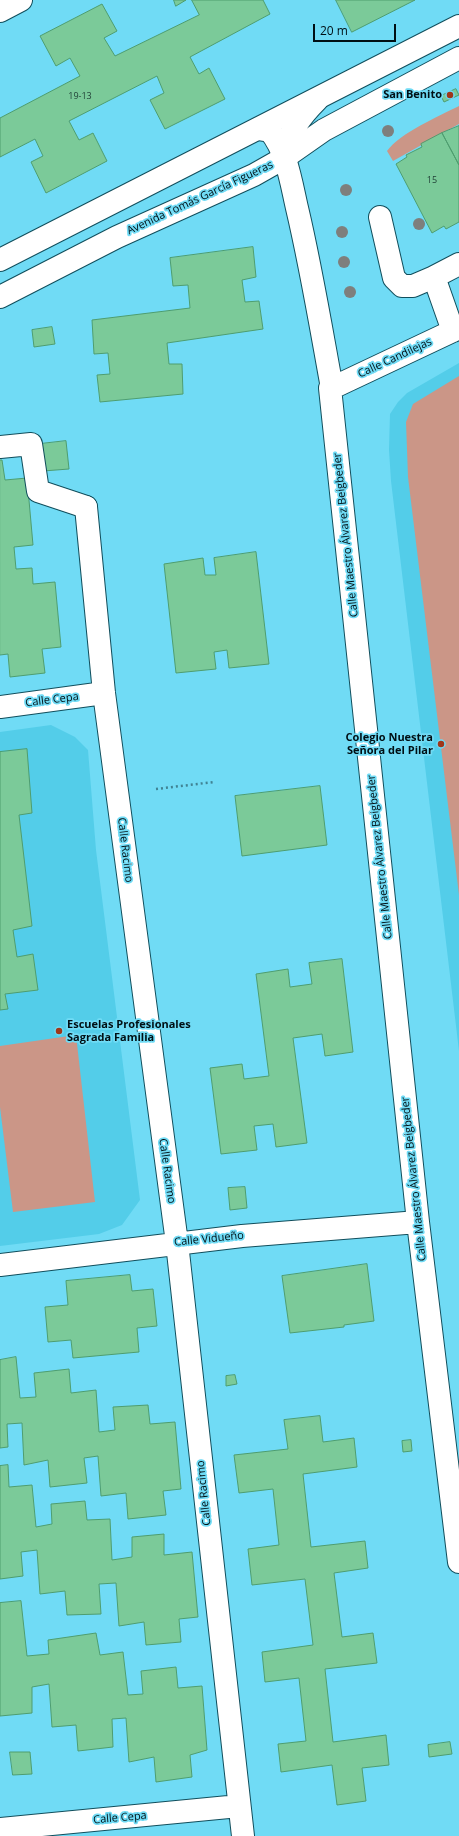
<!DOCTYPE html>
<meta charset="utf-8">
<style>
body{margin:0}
#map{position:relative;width:459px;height:1836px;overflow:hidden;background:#70dbf5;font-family:"Open Sans",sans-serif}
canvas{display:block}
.scale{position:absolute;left:313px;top:24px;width:83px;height:18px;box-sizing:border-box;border:2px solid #000f14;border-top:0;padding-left:5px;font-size:12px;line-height:14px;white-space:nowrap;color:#000f14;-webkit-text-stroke:3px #70dbf5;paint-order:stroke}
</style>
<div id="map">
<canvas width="459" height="1836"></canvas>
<div class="scale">20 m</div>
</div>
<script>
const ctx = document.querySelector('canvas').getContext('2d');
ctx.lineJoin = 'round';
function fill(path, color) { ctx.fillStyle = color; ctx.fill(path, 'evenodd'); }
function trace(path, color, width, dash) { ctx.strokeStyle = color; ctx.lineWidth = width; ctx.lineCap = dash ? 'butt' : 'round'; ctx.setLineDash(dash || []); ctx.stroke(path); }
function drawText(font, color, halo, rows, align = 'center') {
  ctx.font = font + ' "Open Sans",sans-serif'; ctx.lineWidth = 3.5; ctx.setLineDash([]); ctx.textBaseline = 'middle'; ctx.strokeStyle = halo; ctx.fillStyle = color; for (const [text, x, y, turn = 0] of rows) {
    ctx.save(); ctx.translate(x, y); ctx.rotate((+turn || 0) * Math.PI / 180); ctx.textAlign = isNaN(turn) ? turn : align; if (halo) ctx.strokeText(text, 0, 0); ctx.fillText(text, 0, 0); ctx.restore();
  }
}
const built = new Path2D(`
 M459,363V1051L391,481L389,450L390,414L398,402L407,393Z
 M51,725L75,737L88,750L96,850L140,1200L122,1225L99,1234L0,1246V732Z`);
const green = new Path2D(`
 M459,106V124L393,161L387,151C400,133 439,116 459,106Z
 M459,376V895L408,477L406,422L413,404Z
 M76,1035L95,1202L13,1212L0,1107V1046Z`);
const building = new Path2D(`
 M174,0H186L176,6Z
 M192,0H263L270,14L190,57L199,74L209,68L225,99L165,129L150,100L164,93L157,76L69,121L79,140L93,133L107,161L46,193L31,162L43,156L35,139L0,157V118L80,76L70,58L56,66L40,36L102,4L117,31L104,38L115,56L199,15Z
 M336,0H415L352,32Z
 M456,89L459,95L444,102L441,96Z
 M459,126V165L442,133Z
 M442,133L459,165V222L446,229L444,226L432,233L396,164L407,157L406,155L422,147L421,144Z
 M253,247L256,277L242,280L245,302L259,301L263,329L167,343L169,364H182L183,394L100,402L97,375L110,374L108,353L94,354L92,320L190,308L188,285L173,286L170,258Z
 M52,327L55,344L34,347L32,330Z
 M66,441L69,469L43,471L40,444Z
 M0,460H2L5,480L27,478L33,545L14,547L16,569L32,568L33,584L55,582L61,647L42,649L45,673L10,677L8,654L0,655Z
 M256,552L269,664L229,668L227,650L214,652L216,669L176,673L164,564L203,558L205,575H216L214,558Z
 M27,749L32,813L19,815L32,926L13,930L17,957L33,954L38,990L5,994L8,1009L0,1010V752Z
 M320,786L327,845L242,856L235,796Z
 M342,959L353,1052L325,1056L322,1034L293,1038L307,1143L276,1147L273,1124L254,1126L257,1150L221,1154L210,1068L242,1064L244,1079L269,1076L256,974L288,969L290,987L312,984L309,963Z
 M245,1187L247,1208L230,1210L228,1188Z
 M367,1264L374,1321L344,1325V1327L290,1333L282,1276Z
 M130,1275L132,1291L153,1289L157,1326L137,1328L139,1352L73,1358L71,1340L48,1342L45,1307L68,1305L66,1281Z
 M16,1357L20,1398L36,1397L34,1373L69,1369L71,1393L96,1390L99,1432L115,1430L113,1407L148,1405L150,1424L175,1422L181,1489L163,1491L166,1515L128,1519L126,1493L101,1496L98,1456L84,1458L87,1483L50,1487L48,1460L24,1465L22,1423L7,1424L8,1447L0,1448V1360Z
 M235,1375L237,1384L226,1386V1376Z
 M320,1416L323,1442L354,1438L357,1467L303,1474L311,1547L365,1541L368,1568L334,1573L342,1637L373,1633L377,1663L325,1669L333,1742L386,1735L389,1765L362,1768L366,1801L337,1805L332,1765L281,1772L278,1744L306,1741L299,1678L265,1682L262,1652L313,1645L305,1579L252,1585L248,1549L279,1545L273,1489L239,1493L234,1455L288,1449L284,1420Z
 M411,1440L412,1451L403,1452L402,1441Z
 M8,1465L9,1487L32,1485L36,1527L52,1524L51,1504L85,1501L87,1520L110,1519L112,1560L132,1557V1537L164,1534V1555L192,1552L198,1617L179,1619L181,1642L146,1645L144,1622L119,1626L116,1583L99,1584L101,1614L67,1615L65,1591L40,1594L37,1550L21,1552L23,1576L0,1579V1466Z
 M21,1601L27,1656L49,1654L48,1640L96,1633L100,1655L123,1652L128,1695L143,1694L141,1671L176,1667L178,1688L202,1686L207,1750L190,1755L192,1777L156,1782L154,1757L129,1762L126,1718L112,1719L113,1747L78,1751L76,1725L52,1727L49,1684L32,1687V1713L0,1716V1603Z
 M450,1742L452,1754L429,1757L428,1745Z
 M10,1752H30L32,1774L13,1775Z`);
const path = new Path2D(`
 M156,789L214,782`);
const pedestrian = new Path2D(`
 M0,447L31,444L38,491L86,507`);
const minor = new Path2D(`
 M0,11L21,0
 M258,129L270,131C287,152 291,182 297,208C311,267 321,328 332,388H330L418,1222L459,1562
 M284,158C289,132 299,118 317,100
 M380,217L394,278L402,286H413L434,277
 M453,331L434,277L459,264
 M332,388L459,328
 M86,507L104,693L177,1243L243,1836
 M0,707L104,693
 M0,1265L242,1236L418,1222
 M0,1829L239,1806`);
const secondary = new Path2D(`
 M0,260L459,26
 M0,297L117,237L254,175L284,158L324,130L459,58`);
const trees = [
 [388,131],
 [346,190],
 [419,224],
 [342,232],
 [344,262],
 [350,292]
];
const markers = [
 [450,95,4,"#9f371a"],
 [441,744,4,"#9f371a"],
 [59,1031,4,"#9f371a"]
];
const numberNames = [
 ["19-13",80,96],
 ["15",432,180]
];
const poiNames = [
 ["San Benito",442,95],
 ["Colegio Nuestra",433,738],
 ["Señora del Pilar",433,751],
 ["Escuelas Profesionales",67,1025,"left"],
 ["Sagrada Familia",67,1038,"left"]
];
const streetNames = [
 ["Avenida Tomás García Figueras",200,198,-25],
 ["Calle Candilejas",395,358,-25],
 ["Calle Maestro Álvarez Beigbeder",346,535,-96],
 ["Calle Cepa",52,700,-7],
 ["Calle Racimo",125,850,83],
 ["Calle Maestro Álvarez Beigbeder",380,857,-96],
 ["Calle Racimo",167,1171,82],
 ["Calle Maestro Álvarez Beigbeder",414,1179,-96],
 ["Calle Vidueño",209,1239,-6],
 ["Calle Racimo",204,1493,-96],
 ["Calle Cepa",120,1818,-5]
];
fill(built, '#53cde9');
fill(green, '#cb9687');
fill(building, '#7bca99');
trace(building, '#4e9d6f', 1);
trace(pedestrian, '#114e5c', 24);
trace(minor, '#114e5c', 24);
trace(secondary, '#114e5c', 24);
trace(path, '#408394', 2.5, [2, 3]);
trace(pedestrian, '#fff', 22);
trace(minor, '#fff', 22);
trace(secondary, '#fff', 22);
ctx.fillStyle = '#7e7f7d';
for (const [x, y] of trees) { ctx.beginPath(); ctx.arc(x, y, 6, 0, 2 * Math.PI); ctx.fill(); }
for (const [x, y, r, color] of markers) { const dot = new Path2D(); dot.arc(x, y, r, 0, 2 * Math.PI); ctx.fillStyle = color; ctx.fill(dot); trace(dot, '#70dbf5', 1.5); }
drawText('9px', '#1f3e35', null, numberNames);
drawText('bold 11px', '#000f14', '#70dbf5', poiNames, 'right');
drawText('11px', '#000f14', '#70dbf5', streetNames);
</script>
